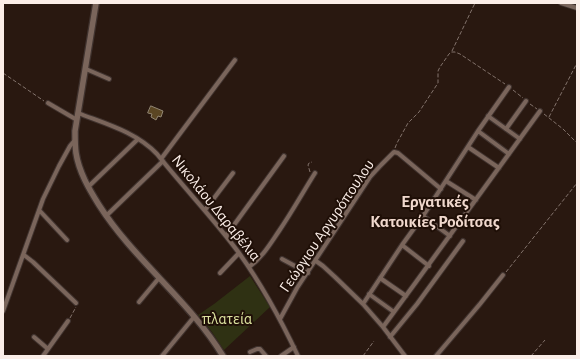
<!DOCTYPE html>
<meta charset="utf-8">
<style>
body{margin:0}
#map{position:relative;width:580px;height:359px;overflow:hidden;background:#291810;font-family:"Alegreya Sans",sans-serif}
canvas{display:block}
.frame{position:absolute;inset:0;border:4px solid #fbeee8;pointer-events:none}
</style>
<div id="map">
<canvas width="580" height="359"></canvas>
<div class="frame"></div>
</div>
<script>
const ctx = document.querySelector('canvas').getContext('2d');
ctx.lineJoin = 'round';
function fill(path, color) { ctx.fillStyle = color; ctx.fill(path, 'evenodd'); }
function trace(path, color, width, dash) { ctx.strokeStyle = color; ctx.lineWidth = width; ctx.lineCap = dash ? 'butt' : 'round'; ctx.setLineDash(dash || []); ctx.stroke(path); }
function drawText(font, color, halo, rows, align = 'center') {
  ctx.font = font + ' "Alegreya Sans",sans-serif'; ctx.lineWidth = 4; ctx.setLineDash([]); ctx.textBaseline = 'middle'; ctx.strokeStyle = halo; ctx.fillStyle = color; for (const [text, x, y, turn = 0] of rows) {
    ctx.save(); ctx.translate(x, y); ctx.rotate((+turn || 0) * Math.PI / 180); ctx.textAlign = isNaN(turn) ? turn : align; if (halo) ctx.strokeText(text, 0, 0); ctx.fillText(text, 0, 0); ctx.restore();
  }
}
const green = new Path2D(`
 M250,276L270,307L224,350L212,332L198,315L214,304Z`);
const building = new Path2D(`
 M151,106L163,111L161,117L158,116L156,120L151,117L152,114L148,113Z`);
const path = new Path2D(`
 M452,51L475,3
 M3,73L44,101
 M513,90L523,98
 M530,104L537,109
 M544,114L563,129L577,143
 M549,117L577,63
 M395,148L397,143L408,123L419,112L438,83V71L440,67L449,54L451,52H455L460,54L505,84
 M310,172L308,165L309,163L312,162
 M506,272L577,183
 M70,318L76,307
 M363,356L374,341
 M531,356L545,340`);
const street = new Path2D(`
 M561,3L577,8
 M86,69L109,79
 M48,103L77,120
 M78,113C106,124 136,132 157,154C184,188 214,219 239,253C262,285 281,320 298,356
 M488,116L520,139
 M506,129L526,101
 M478,131L509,154
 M468,147L499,168
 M161,159L235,60
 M446,181L476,200
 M88,187L138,139
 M39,210L67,240
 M205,210L233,173
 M106,216L163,161
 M423,216L450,236
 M226,236L284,156
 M402,245L429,266
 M24,255L33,262L76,303
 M282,259L308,273
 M316,261L323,266L335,277L363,304L383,327L405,356
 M249,267C262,258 270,244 279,231C292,212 303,192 315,173
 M220,273L239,253
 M380,278L406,296
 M369,294L394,312
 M139,302L159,278
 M363,304L402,245L423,216L478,131L509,87
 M3,311L43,199L59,166L70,146L75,140
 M280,319L297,288L370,177L381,165L394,152L398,153L441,189
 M383,327L416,282L540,111
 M34,337L48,349
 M390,337L417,304L463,241
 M250,352L257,349H260L266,356
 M43,356L68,321
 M162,356L194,317
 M281,356L294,347
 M436,356L480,304L503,275`);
const secondary = new Path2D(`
 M96,3L75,131C75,138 75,146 76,153C79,172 89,189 99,205C134,260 189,300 223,356`);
const streetNames = [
 ["Νικολάου Δαραβέλια",216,208,51],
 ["Γεώργιου Αργυρόπουλου",327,226,-56]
];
const parkNames = [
 ["πλατεία",227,319]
];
const neighbourhoodNames = [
 ["Εργατικές",435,202],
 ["Κατοικίες Ροδίτσας",435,222]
];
fill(green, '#2f3113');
fill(building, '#5b4623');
trace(building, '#928673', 1);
trace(street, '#40332f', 6);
trace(secondary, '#40332f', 8);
trace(path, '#83736c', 1, [4, 2]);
trace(street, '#7a655b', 4);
trace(secondary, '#7a655b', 5.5);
drawText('16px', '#fbeee8', '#1f0f07', streetNames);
drawText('16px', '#dde39f', '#1f0f07', parkNames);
drawText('bold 17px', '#f0d8cd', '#1f0f07', neighbourhoodNames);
</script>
